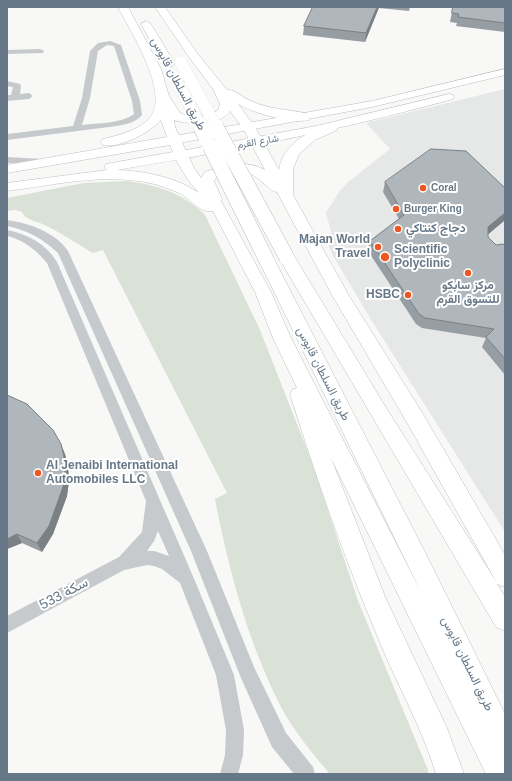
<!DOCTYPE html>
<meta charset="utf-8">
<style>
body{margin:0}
#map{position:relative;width:512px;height:781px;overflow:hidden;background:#f8f8f6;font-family:Helvetica,sans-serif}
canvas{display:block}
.frame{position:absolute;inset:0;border:8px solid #667888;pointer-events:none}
</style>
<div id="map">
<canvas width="512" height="781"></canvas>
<div class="frame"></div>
</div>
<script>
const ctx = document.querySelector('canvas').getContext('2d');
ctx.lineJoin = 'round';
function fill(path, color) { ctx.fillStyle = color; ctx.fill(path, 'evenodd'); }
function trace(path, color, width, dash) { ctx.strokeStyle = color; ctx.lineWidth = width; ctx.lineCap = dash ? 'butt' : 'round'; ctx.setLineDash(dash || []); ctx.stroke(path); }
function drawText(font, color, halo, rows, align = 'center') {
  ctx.font = font + ' Helvetica,Vazirmatn,sans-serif'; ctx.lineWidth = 4; ctx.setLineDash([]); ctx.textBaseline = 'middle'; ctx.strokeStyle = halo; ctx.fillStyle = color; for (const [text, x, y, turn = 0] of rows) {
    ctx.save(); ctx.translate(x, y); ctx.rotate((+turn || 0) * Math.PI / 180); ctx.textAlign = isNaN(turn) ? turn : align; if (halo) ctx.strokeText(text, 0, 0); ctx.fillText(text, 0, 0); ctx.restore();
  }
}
const built = new Path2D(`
 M505,89V532L370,318L332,254L327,242L333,239L326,213L339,192L348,182L390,149L366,123Z`);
const green = new Path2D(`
 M127,181C157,185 183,193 205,215L260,330L313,465L358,601L428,770V774H330C312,753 293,730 280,705C247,639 229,571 215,499L227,493L103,250L93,253C76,243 57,230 40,223C34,221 25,219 22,212L15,210L7,211V198L84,183Z`);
const minor = new Path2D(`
 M110,41L121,45L140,101L142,115C135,123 127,124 117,126L7,140V134L73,126L82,98L90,51L98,43ZM107,45L114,46L132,101L134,114C120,124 98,123 82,125L90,98L98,51Z
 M40,49L44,51L43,53L7,54V50Z
 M7,81L20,84L21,86L20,94L29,93L33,96L29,99L7,101V95H11L13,87L7,86Z
 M7,157L43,159L48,162L43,165L7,163Z
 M7,220C29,223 55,232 68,251L207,551L254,667L286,733L313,767L315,774H294L272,747L241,678L191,551L58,253C43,239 27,230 7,226Z
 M7,230C28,234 46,244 57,262L195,581L234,675L244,730L243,755L238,774H220L225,755L226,730L216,675L180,583L162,569L154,566L147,565L124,570L7,633V616L119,557L142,532L146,501L47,263C36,250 24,240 7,236ZM158,531L169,556L154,551H147L154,541Z`);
const major = new Path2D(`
 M505,69V75L372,107L174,144L170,143L168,140L170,137L174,136L372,101Z
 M449,94L453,95L454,97L453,99C363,124 273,143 181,159L177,158L175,155L177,152L181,151L316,126Z`);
const highway = new Path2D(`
 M118,7H128L161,69L169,96L180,113C190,118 210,117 218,110L220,104L213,89L189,57L155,7H165L197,53L227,90C235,89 243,98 251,101C270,110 289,109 309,114L310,117L309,120C292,124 253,113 238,104L255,127L279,170C283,144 306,134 327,124H337L338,127L337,130L315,140L299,154L293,169V195L348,294L423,414L505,555V587L497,584L505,597V631L496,627L279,258L281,254L287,253L293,254L385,406L497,583L409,426L332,295L277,192C270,191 268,186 262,182C246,167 235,171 216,178L214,181L222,199L221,201L271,292L291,338L421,592L259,261L261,257L267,256L273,257L275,261L426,554L505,714V774H486L331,458L386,599L447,728L464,774H436C422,727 397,685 379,640C345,560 316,477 290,394L293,389L297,388L273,338L255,292L213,211C200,214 190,198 179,193C170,189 159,185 150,183C103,173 54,185 7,191V183L107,170L104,167L106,164L173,152L170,145L7,173V165L167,137L161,120C151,132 119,149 103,145L101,142L103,139C119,135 136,131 148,120C173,96 130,31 118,7ZM230,111L243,128L265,170C245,159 226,165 205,172L201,178L193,166L175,127L174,120C190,125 220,126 230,111ZM176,160L188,180L199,193C176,177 144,171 117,170Z
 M146,21L151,24L175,64L173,66H165L163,64L141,24Z`);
const highwayBridgeFar1 = new Path2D(`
 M181,63L217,128
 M183,92L201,128`);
const highwayBridge = new Path2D(`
 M201,127L206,138
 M216,127L287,258
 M210,146L267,261`);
const wall = new Path2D(`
 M279,7H292V8Z
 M313,7H415V8L410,7L409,11L379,8L365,42L303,35L304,26Z
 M453,7H505V32L456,26L457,23L450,22Z
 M385,182L505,188V220L488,234V237L496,245L505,246V375L482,347L486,338L422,328L416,324L368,251L370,241L399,219L383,192Z
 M7,395L65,454L68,466L69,481L67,496L53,534L42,552L22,543L7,549Z`);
const shadedWall = new Path2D(`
 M377,7H379L365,42L366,33Z
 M505,213V220L485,237L488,227Z
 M61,444L65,454L68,466L69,481L67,496L53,534L42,552L37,543Z
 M17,534L22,543L7,549V539Z`);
const building = new Path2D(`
 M313,7H377L366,33L304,26Z
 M453,7H505V23L458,17L459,14L452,13Z
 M431,149L466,151L505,188V213L488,227V237L496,245L503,244L505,246V359L486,337L494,329L425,318L419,314L370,241L404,215L385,182Z
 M7,395L27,404L53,430L61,444L64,457L65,472L63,487L49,526L37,543L17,534L7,539Z`);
const markers = [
 [423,188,4,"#ed5721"],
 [396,209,4,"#ed5721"],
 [398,229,4,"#ed5721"],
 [378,247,4,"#ed5721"],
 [385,257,5,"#ed5721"],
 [468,273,4,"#ed5721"],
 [408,295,4,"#ed5721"],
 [38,473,4,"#ed5721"]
];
const farStreetnames = [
 ["شارع القرم",258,142,-10]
];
const farPoinames = [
 ["Coral",431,188],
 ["Burger King",404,209]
];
const streetNames = [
 ["طريق السلطان قابوس",178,84,62],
 ["طريق السلطان قابوس",323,374,63],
 ["طريق السلطان قابوس",467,664,64]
];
const poiNames = [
 ["دجاج كنتاكي",406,229],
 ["Majan World",370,240,"right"],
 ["Travel",370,254,"right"],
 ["Scientific",394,250],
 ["Polyclinic",394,264],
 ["مركز سابكو",468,286,"center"],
 ["للتسوق القرم",468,300,"center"],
 ["HSBC",400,295,"right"],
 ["Al Jenaibi International",46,466],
 ["Automobiles LLC",46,480]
];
const nearStreetnames = [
 ["سكة 533",64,594,-28]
];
fill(built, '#e6e7e7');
fill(green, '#dae1d6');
trace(major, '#b9bdc1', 1);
trace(highway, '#babec1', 1);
fill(minor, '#c6cacd');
fill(major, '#fff');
fill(highway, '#fff');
trace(highwayBridgeFar1, '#babec1', 12, []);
trace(highwayBridge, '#babec1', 16, []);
trace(highwayBridgeFar1, '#fff', 12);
trace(highwayBridge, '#fff', 15);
fill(wall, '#969da3');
fill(shadedWall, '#7a8084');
fill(building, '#afb7bd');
trace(building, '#7a8084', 1);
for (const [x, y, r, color] of markers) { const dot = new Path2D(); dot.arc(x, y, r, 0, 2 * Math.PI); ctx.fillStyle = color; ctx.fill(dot); trace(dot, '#fff', 1.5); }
drawText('10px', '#667888', '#fff', farStreetnames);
drawText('bold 10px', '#667888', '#fff', farPoinames, 'left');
drawText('12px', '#667888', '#fff', streetNames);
drawText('bold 12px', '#667888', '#fff', poiNames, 'left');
drawText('14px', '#667888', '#fff', nearStreetnames);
</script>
